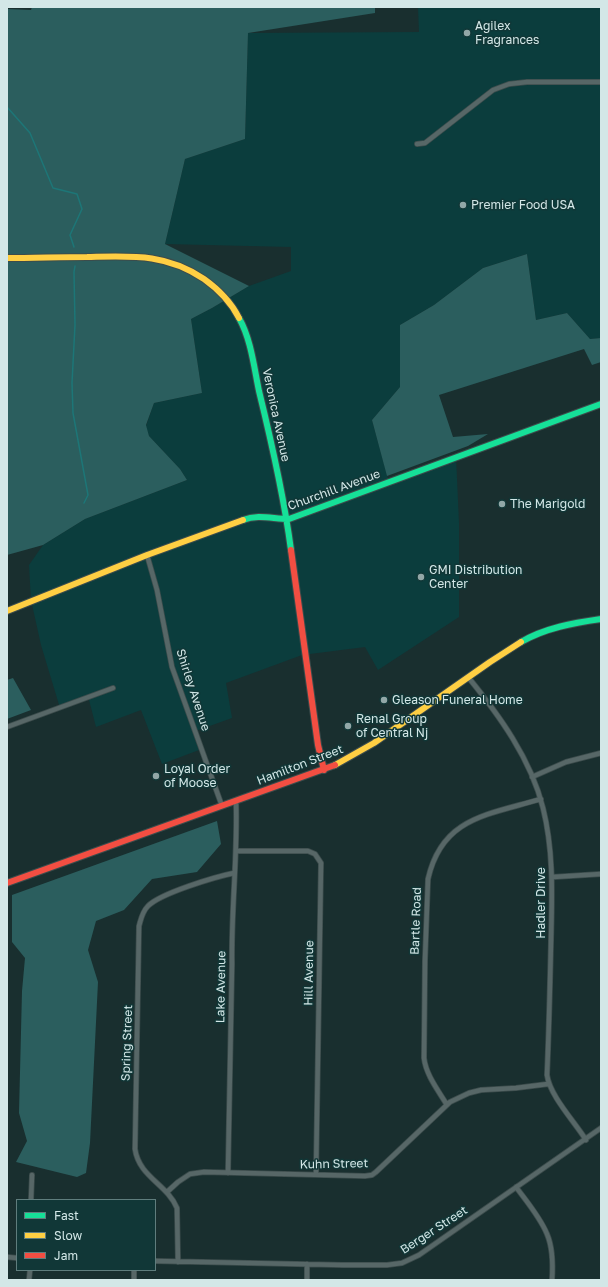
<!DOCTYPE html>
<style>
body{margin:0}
#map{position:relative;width:608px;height:1287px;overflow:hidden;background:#192f2f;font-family:"Golos Text",sans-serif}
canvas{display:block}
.frame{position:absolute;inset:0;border:8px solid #d3e7e7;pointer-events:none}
.legend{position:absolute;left:16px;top:1199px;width:140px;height:72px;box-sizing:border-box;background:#113737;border:1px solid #5f7d7d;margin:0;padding:5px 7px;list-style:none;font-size:12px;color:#d3e7e7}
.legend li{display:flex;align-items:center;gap:8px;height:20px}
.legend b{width:20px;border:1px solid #5f7d7d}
</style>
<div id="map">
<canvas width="608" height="1287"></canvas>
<div class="frame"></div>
<ul class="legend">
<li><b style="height:5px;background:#16e098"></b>Fast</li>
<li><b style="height:5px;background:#ffcf43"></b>Slow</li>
<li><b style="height:5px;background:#f24e42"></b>Jam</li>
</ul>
</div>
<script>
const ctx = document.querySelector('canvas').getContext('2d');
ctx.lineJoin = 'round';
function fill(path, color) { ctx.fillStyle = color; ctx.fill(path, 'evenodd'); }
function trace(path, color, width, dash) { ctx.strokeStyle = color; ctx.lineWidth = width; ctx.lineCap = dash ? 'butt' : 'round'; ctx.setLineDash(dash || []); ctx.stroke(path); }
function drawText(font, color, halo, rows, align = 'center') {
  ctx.font = font + ' "Golos Text",sans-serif'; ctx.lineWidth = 3; ctx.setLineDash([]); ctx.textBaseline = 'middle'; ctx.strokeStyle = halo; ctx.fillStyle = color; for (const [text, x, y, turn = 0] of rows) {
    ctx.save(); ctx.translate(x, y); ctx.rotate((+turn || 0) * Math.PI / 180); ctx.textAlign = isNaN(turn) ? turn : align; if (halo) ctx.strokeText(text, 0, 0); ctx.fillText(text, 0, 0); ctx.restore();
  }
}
const built = new Path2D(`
 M418,7H601V338L590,339L567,313L536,320L527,254L483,268L434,305L400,325V387L372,420L389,482L456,456L459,523V617L378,670L365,647L302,655L226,683L232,718L193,732L199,750L162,764L141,710L96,727L88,696L60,708L41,645L31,600L29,565L43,545L85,519L187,480L180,469L149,436L146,426L154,403L202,393L191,319L212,308L249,286L291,271V247L165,244L185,159L245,139L248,33L419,32Z`);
const green = new Path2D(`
 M32,7H375V13L248,33L245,139L185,159L165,244L249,286L212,308L191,319L202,393L154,403L146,425L149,436L180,469L187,480L85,519L43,545L7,555V9L31,10Z
 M527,254L536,320L567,313L590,339L601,338V362L592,365L584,349L439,395L453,437L488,434L468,446L387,476L372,420L400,387V325L434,305L483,268Z
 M13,678L31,710L7,719V680Z
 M217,821L221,844L197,872L152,879L124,910L96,921L88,950L98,982L90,1143L86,1173L77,1177L16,1162L27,1141L19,1113L22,991L25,958L12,942V895Z`);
const stream = new Path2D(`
 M7,107L30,133L53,188L77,194L82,209L70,235L74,247
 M75,266L74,272L75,325L72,383L73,413L88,495L84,503`);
const street = new Path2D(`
 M417,144L425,143L493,90L509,84L527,82H601
 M147,555L157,590L172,667L222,806
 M468,677C499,715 531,759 543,808C554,852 552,896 551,941C550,986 549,1030 547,1075C550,1096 574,1121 586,1140
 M7,727L113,688
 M532,777L566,762L601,753
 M236,851H308L315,854L321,863L316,1175
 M553,877L601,874
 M447,1105C438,1090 426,1075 424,1058L425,960L428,879C442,817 488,815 541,799
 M228,1173L232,964C231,909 238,855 236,801
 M516,1187C527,1202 540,1217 547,1234C553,1248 553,1265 552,1280
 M167,1192L178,1182L190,1174L204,1172L365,1176L372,1175L376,1172L450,1102L469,1093L481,1090L516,1088L548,1084
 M31,1200L32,1175
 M7,1257L17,1258
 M155,1261L343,1265H387L402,1263L419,1255L601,1128
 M178,1262L177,1208C167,1184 139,1177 135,1149L139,926C141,919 142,912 148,906C161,893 215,877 234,873
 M29,1280L30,1270
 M134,1280V1270
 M307,1280V1264`);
const fast = new Path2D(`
 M239,318C251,339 254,367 259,391C272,444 284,497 291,550
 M243,520C258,514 273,519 289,519L601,404
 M521,642C545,628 573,623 601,619`);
const slow = new Path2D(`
 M7,258C34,258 60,257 87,257C131,256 166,253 204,279C218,289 231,302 239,318
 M7,611L147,555L243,520
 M335,765L374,743L490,662L521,642`);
const jam = new Path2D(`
 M291,550L318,745L324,770
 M7,883L335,765`);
const markers = [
 [467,33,4,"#92a7a7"],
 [463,205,4,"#92a7a7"],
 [502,504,4,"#92a7a7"],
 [421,577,4,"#92a7a7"],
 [384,700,4,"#92a7a7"],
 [348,726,4,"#92a7a7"],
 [156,776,4,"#92a7a7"]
];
const poiNames = [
 ["Agilex",475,26],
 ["Fragrances",475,40],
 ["Premier Food USA",471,205],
 ["The Marigold",510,504],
 ["GMI Distribution",429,570],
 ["Center",429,584],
 ["Gleason Funeral Home",392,700],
 ["Renal Group",356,719],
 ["of Central Nj",356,733],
 ["Loyal Order",164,769],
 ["of Moose",164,783]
];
const streetNames = [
 ["Veronica Avenue",276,415,78],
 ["Churchill Avenue",334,490,-20],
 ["Shirley Avenue",193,690,72],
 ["Hamilton Street",300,765,-21],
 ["Hadler Drive",541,903,-90],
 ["Bartle Road",416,921,-88],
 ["Hill Avenue",309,973,-89],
 ["Lake Avenue",221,987,-89],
 ["Spring Street",127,1043,-88],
 ["Kuhn Street",334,1164,-1],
 ["Berger Street",434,1230,-33]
];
fill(built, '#0b3d3d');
fill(green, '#2b5e5e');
trace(stream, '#1d7677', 1.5);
trace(street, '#3c4c4c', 6);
trace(fast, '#3c4c4c', 8);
trace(slow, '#3c4c4c', 8);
trace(jam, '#3c4c4c', 8);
trace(street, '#576767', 4.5);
trace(fast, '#16e098', 6);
trace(slow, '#ffcf43', 6);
trace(jam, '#f24e42', 6);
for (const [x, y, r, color] of markers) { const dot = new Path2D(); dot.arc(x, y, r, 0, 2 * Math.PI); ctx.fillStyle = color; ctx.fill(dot); trace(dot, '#113737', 1.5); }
drawText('12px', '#d3e7e7', '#113737', poiNames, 'left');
drawText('12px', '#d3e7e7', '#113737', streetNames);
</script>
